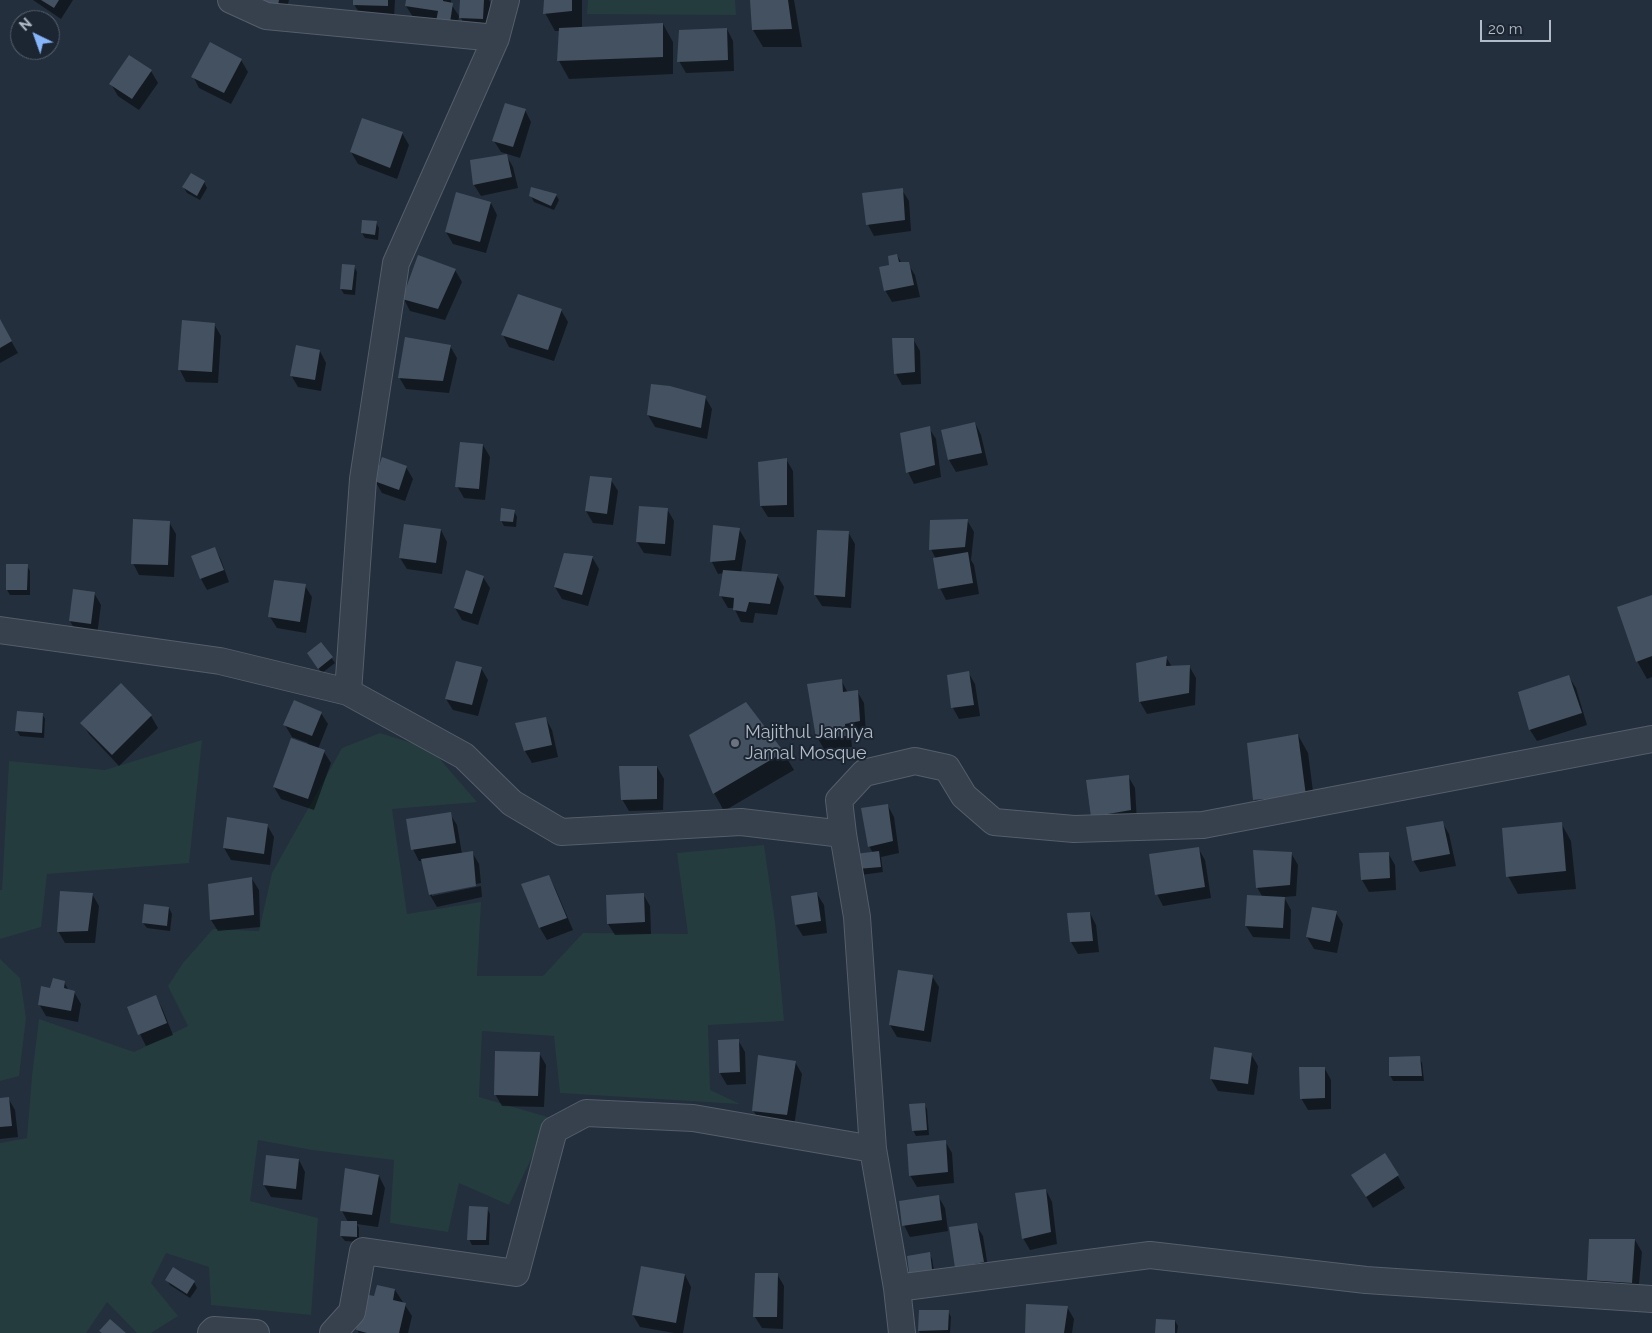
<!DOCTYPE html>
<style>
body{margin:0}
#map{position:relative;width:1652px;height:1333px;overflow:hidden;background:#232f3d;font-family:Raleway,sans-serif}
canvas{display:block}
.north{position:absolute;left:10px;top:10px;width:50px;height:50px;box-sizing:border-box;background:#1c2532;border:1px solid #58616e;border-radius:50%;rotate:318deg;font-size:14px;font-weight:700;line-height:20px;text-align:center;color:#b2bbc8}
.north::after{content:'';display:block;margin:auto;width:18px;height:22px;background:#86b5f9;clip-path:polygon(50% 0,100% 100%,50% 72%,0 100%)}
.scale{position:absolute;left:1480px;top:20px;width:71px;height:22px;box-sizing:border-box;border:2px solid #b2bbc8;border-top:0;padding-left:6px;font-size:15px;line-height:18px;white-space:nowrap;color:#b2bbc8;-webkit-text-stroke:4px #1c2532;paint-order:stroke}
</style>
<div id="map">
<canvas width="1652" height="1333"></canvas>
<div class="north">N</div>
<div class="scale">20 m</div>
</div>
<script>
const ctx = document.querySelector('canvas').getContext('2d');
ctx.lineJoin = 'round';
function fill(path, color) { ctx.fillStyle = color; ctx.fill(path, 'evenodd'); }
function trace(path, color, width, dash) { ctx.strokeStyle = color; ctx.lineWidth = width; ctx.lineCap = dash ? 'butt' : 'round'; ctx.setLineDash(dash || []); ctx.stroke(path); }
function drawText(font, color, halo, rows, align = 'center') {
  ctx.font = font + ' Raleway,sans-serif'; ctx.lineWidth = 4; ctx.setLineDash([]); ctx.textBaseline = 'middle'; ctx.strokeStyle = halo; ctx.fillStyle = color; for (const [text, x, y, turn = 0] of rows) {
    ctx.save(); ctx.translate(x, y); ctx.rotate((+turn || 0) * Math.PI / 180); ctx.textAlign = isNaN(turn) ? turn : align; if (halo) ctx.strokeText(text, 0, 0); ctx.fillText(text, 0, 0); ctx.restore();
  }
}
const green = new Path2D(`
 M588,0H735L736,15L587,14Z
 M380,733L431,749L477,802L392,809L407,914L481,902L477,976H543L583,933L688,934L677,853L764,845L775,922L784,1021L708,1025L710,1090L740,1104L560,1093L554,1036L482,1031L479,1097L551,1118L509,1205L459,1183L448,1232L390,1223L394,1160L312,1150L258,1140L250,1201L318,1218L311,1315L211,1305L209,1267L166,1253L151,1283L178,1316L151,1333H137L107,1302L86,1333H0V1143L27,1138L32,1076L39,1019L134,1052L188,1026L168,986L183,963L213,929L259,931L272,873L342,748Z
 M202,740L189,863L47,874L41,927L0,939V890H2L9,761L105,770Z
 M0,959L20,978L26,1018L19,1076L0,1081Z`);
const shadow = new Path2D(`
 M33,0H73L61,19Z
 M239,0H289L283,21Z
 M355,0H395L394,17L361,16L354,4Z
 M407,0H451V4L459,16L455,40L413,17L406,6Z
 M461,0H489L490,2V31L467,30L461,18Z
 M545,0H582V28L663,24L673,42V74L569,79L559,61L560,31H555L545,13Z
 M752,0H794L802,47H763L753,30Z
 M727,29L733,41L734,71L686,73L679,61Z
 M241,60L248,72L231,104L199,88L193,76Z
 M151,71L158,83L139,110L118,96L111,84Z
 M525,110L531,122L520,158L501,152L494,141Z
 M402,133L409,145L397,179L358,164L351,152Z
 M506,155L513,167L518,188L481,196L474,185Z
 M204,182L207,188L200,200L187,193L184,188Z
 M902,190L909,201L911,231L874,236L868,225Z
 M556,195L559,200L554,210L534,202L531,196Z
 M491,203L497,215L486,253L453,244L446,232Z
 M376,222L379,228L378,240L365,238L362,233Z
 M897,255L902,264H908L915,275L920,297L892,302L885,290L890,265Z
 M354,266L357,272L355,295L344,294L341,289Z
 M455,270L462,282L445,320L410,311L404,299Z
 M561,310L568,322L554,361L509,347L503,335Z
 M0,321L18,353L0,363Z
 M214,324L221,336L218,383L186,382L180,370Z
 M913,339L920,351L921,384L902,385L896,374Z
 M450,346L457,358L449,393L406,389L399,377Z
 M320,351L326,363L321,391L298,387L291,375Z
 M705,397L712,409L707,439L655,427L648,415Z
 M975,423L981,435L988,465L956,472L949,460L943,431Z
 M929,428L936,439L941,477L914,484L908,472Z
 M483,445L490,457L485,500L464,498L457,486Z
 M786,459L793,471L794,517H768L761,506Z
 M406,467L413,479L405,501L382,493L375,481Z
 M611,480L618,491L613,525L593,523L586,511Z
 M667,509L674,521L671,556L644,553L637,542Z
 M514,511L517,517L516,527L504,526L501,520Z
 M967,520L974,532L971,560L974,565L979,594L946,600L940,588L936,559L931,549Z
 M169,522L176,534L174,577L139,575L133,563Z
 M739,529L746,541L741,573L777,575L784,587L777,615L755,613L753,623L741,622L734,608H728L721,596L724,573L718,574L712,562Z
 M441,530L447,542L442,574L407,569L400,558Z
 M848,532L855,544L851,608L822,606L815,595Z
 M215,548L221,560L229,582L207,590L201,579Z
 M592,557L599,569L588,606L562,599L555,587Z
 M27,566L30,571V595H10L7,590Z
 M483,577L490,588L478,625L462,620L455,608Z
 M305,586L312,597L306,633L277,628L270,617Z
 M94,593L101,605L97,635L77,633L70,621Z
 M1652,597V677L1647,679L1637,661Z
 M321,643L335,663L322,673L311,658Z
 M1166,657L1172,667L1189,666L1196,678L1195,705L1147,714L1140,702L1138,664Z
 M481,668L488,680L478,716L453,710L446,699Z
 M968,672L975,684L980,716L959,719L953,708Z
 M1569,677L1576,688L1587,725L1537,741L1530,730Z
 M841,680L848,693L857,691L864,703L866,733L851,736L852,747L824,749L817,737Z
 M121,685L151,716L158,728L119,766L89,734L82,723Z
 M746,703L783,752L794,770L724,811L714,793Z
 M321,713L328,724L318,749L324,752L331,763L314,810L281,799L274,787L308,743L292,737L285,725Z
 M42,714L45,719L44,738L20,736L17,731Z
 M546,719L552,730L558,757L532,763L525,751L516,724Z
 M1298,735L1308,753L1316,814L1265,817L1254,799Z
 M657,767L664,779L663,810L629,811L622,799Z
 M1128,776L1135,788L1137,822L1092,817Z
 M888,806L894,817L899,853L881,857L883,872L861,875L858,869L873,853L869,846Z
 M450,814L457,825L462,854L472,852L479,864L481,883L432,893V896L481,886L482,897L437,907L430,895L423,861H419L413,849Z
 M1442,822L1449,834L1456,866L1420,872L1413,860Z
 M1561,823L1571,841L1576,889L1518,894L1508,876Z
 M267,825L274,837L270,865L231,860L224,848Z
 M1198,848L1205,860L1211,898L1163,906L1157,894Z
 M1291,853L1298,865L1296,896L1284,897L1291,910L1290,939L1253,937L1246,926L1263,898L1257,887Z
 M1388,853L1395,865L1396,890L1369,892L1362,880Z
 M549,876L555,888L573,930L547,940L540,928L523,885Z
 M252,879L259,890L260,927L218,931L211,920Z
 M92,894L99,906L95,943H65L58,931Z
 M643,894L650,906L651,934L615,935L608,924Z
 M817,894L824,905L827,933L803,936L796,925Z
 M169,908L172,914L170,931L147,928L143,923Z
 M1090,913L1096,925L1099,952L1078,954L1071,942L1069,914Z
 M1336,913L1343,924L1337,953L1314,949L1307,937Z
 M932,976L939,987L931,1042L897,1037L890,1025Z
 M64,982L69,991L74,992L81,1004L78,1022L46,1016L39,1004L51,989Z
 M156,997L162,1008L173,1035L146,1046L140,1034L129,1008Z
 M738,1040L745,1052L746,1084L727,1085L720,1073Z
 M539,1053L546,1065L544,1107L502,1106L495,1094Z
 M1251,1054L1258,1066L1254,1095L1218,1091L1211,1079Z
 M1419,1058L1422,1063L1424,1081H1393L1390,1075Z
 M795,1062L802,1074L794,1126L760,1122L753,1110Z
 M1325,1069L1331,1080V1109L1308,1110L1301,1098Z
 M8,1098L15,1110L18,1137L0,1139V1099Z
 M924,1104L927,1109L929,1135L916,1136L913,1130Z
 M945,1141L952,1153L954,1183L917,1187L910,1175Z
 M1385,1155L1405,1188L1373,1208L1360,1187Z
 M268,1156L299,1160L305,1172L302,1200L271,1197L264,1185Z
 M379,1176L385,1188L378,1227L357,1224L359,1228V1242L345,1241L341,1236L348,1222L342,1211Z
 M1046,1190L1052,1202L1057,1244L1030,1250L1023,1238Z
 M938,1196L945,1208L948,1231L910,1237L904,1225Z
 M487,1208L490,1214L489,1245H472L469,1239Z
 M976,1225L983,1236L989,1274L956,1268Z
 M1635,1240L1642,1252L1638,1294L1595,1291L1588,1279Z
 M929,1254L932,1259L936,1282L915,1285Z
 M777,1274L784,1286L783,1329L762,1328L755,1317Z
 M685,1275L691,1287L683,1333H674L640,1327L633,1315Z
 M167,1280L194,1282L197,1288L190,1298L170,1285Z
 M395,1290L412,1316L408,1333H359L357,1330L375,1298Z
 M1067,1307L1074,1319L1072,1333H1026Z
 M948,1311L951,1317L950,1333H920L919,1331Z
 M1175,1321L1178,1326L1177,1333H1157Z`);
const building = new Path2D(`
 M41,0H59L54,8Z
 M245,0H279L277,10Z
 M353,0H388V6L353,5Z
 M406,0H443V1L453,3L449,29L435,27L438,11L405,6Z
 M460,0H484L483,19L459,18Z
 M544,0H572V11L543,14Z
 M750,0H788L792,29L752,30Z
 M663,23V57L557,61L559,28Z
 M727,28L728,60L677,62L679,30Z
 M210,42L242,59L224,93L191,77Z
 M129,55L152,70L132,99L109,84Z
 M505,103L526,109L513,147L492,141Z
 M362,118L403,132L390,168L350,152Z
 M507,154L512,177L473,185L470,160Z
 M191,173L205,181L197,196L182,187Z
 M531,187L557,194L551,206L529,196Z
 M903,188L905,220L866,225L862,193Z
 M456,192L491,202L480,242L445,232Z
 M362,220L377,221L375,235L361,233Z
 M897,254L899,262H909L914,285L884,291L879,267L889,265L888,256Z
 M418,255L456,269L438,309L402,299Z
 M342,264L355,265L352,290L340,289Z
 M518,294L562,309L548,350L501,335Z
 M0,319L12,341L0,348Z
 M182,320L215,323L212,372L178,370Z
 M405,337L451,345L443,381L398,378Z
 M892,338H914L915,372L894,374Z
 M296,345L320,350L315,380L290,376Z
 M651,384L670,386L706,396L701,428L647,415Z
 M975,422L982,453L948,460L941,430Z
 M930,426L935,465L906,473L900,433Z
 M460,442L483,444L479,489L455,487Z
 M382,457L407,466L399,490L374,481Z
 M787,458V505L760,506L758,462Z
 M590,476L612,478L607,514L585,511Z
 M639,506L668,508L665,544L636,542Z
 M501,508L515,510L513,522L500,521Z
 M133,519L170,521L168,565L131,564Z
 M968,519L965,547L929,550L930,520Z
 M404,524L441,529L436,563L399,558Z
 M713,525L740,528L735,560L710,562Z
 M817,530L849,531L845,597L814,595Z
 M215,547L224,570L200,579L191,556Z
 M968,552L973,583L938,589L933,558Z
 M564,553L593,556L582,595L554,587Z
 M6,564H28L27,590H6Z
 M466,570L484,576L472,614L454,608Z
 M723,570L778,574L770,604L749,602L746,612L733,610L734,598L719,596Z
 M274,580L306,584L300,622L268,617Z
 M73,589L95,592L91,624L69,621Z
 M1652,595V656L1636,662L1617,607Z
 M321,642L333,657L318,669L307,653Z
 M1167,656L1166,666L1190,665L1189,693L1139,702L1136,663Z
 M456,661L482,667L472,705L445,699Z
 M969,671L974,705L951,708L947,675Z
 M1569,675L1582,713L1529,730L1518,692Z
 M842,679L843,692L858,690L860,721L845,724L846,736L816,738L807,684Z
 M121,683L152,715L112,755L80,723Z
 M294,700L322,712L312,736L283,725Z
 M746,702L784,752L713,794L689,735Z
 M17,711L43,713L42,733L15,731Z
 M546,717L552,745L524,751L515,723Z
 M1298,734L1306,796L1253,800L1247,743Z
 M291,738L325,750L308,799L273,787Z
 M619,766H657V799L621,800Z
 M1129,775L1131,810L1091,817L1086,780Z
 M888,804L893,841L868,847L861,808Z
 M451,812L456,843L411,850L406,819Z
 M227,817L268,824L264,854L223,848Z
 M1443,821L1450,854L1412,861L1406,827Z
 M1562,822L1566,871L1506,877L1502,828Z
 M1199,847L1205,887L1155,895L1149,854Z
 M1253,850L1292,852L1290,885L1256,888Z
 M473,851L476,886L429,895L421,859Z
 M879,851L881,867L857,869L855,854Z
 M1389,852L1390,878L1361,880L1359,853Z
 M549,875L567,918L539,928L521,884Z
 M252,877L254,915L210,920L208,884Z
 M60,891L93,893L88,931L57,932Z
 M817,892L821,921L795,925L791,896Z
 M644,893L645,922L607,924L606,895Z
 M1247,895L1285,897L1283,928L1245,926Z
 M144,904L169,907L167,926L142,923Z
 M1312,907L1337,911L1330,942L1306,937Z
 M1090,912L1093,941L1070,942L1067,913Z
 M898,970L933,975L924,1031L889,1025Z
 M53,978L65,981L64,988L75,991L71,1011L38,1005L41,986L50,988Z
 M156,995L167,1023L138,1035L127,1007Z
 M739,1039L740,1072L719,1073L718,1040Z
 M1214,1047L1252,1053L1248,1084L1210,1079Z
 M495,1051L540,1052L538,1096L494,1095Z
 M758,1055L796,1061L787,1115L752,1111Z
 M1420,1056L1422,1076H1389V1057Z
 M1299,1067H1325V1098L1300,1099Z
 M9,1097L12,1126L0,1127V1098Z
 M925,1103L927,1130L912,1131L909,1104Z
 M946,1140L948,1172L909,1176L907,1144Z
 M1385,1153L1399,1175L1366,1197L1351,1175Z
 M266,1155L299,1159L296,1189L263,1185Z
 M345,1168L379,1175L372,1215L340,1211Z
 M1046,1189L1051,1232L1022,1239L1015,1193Z
 M939,1195L942,1220L902,1226L899,1201Z
 M469,1206L488,1207L486,1240H467Z
 M341,1221H357V1237L340,1236Z
 M977,1223L984,1262L955,1268L949,1227Z
 M1589,1239H1635L1632,1283L1587,1280Z
 M930,1252L933,1277L910,1280L907,1256Z
 M641,1266L685,1274L676,1323L632,1315Z
 M173,1267L195,1281L187,1294L165,1280Z
 M755,1273H778L777,1317H753Z
 M377,1285L395,1289L393,1300L406,1303L399,1333H367L356,1330L364,1294L374,1296Z
 M1026,1304L1068,1306L1064,1333H1025Z
 M919,1310H949L948,1330L918,1331Z
 M110,1319L126,1333H102L99,1331Z
 M1156,1319L1175,1320V1333H1155Z`);
const street = new Path2D(`
 M231,0L266,16L496,38
 M0,630L220,661L348,692L464,756L512,803L561,832L741,822L843,834L857,917L873,1149L897,1288L902,1333
 M348,692L363,479L396,263L496,38L506,0
 M843,834L839,800L864,773L915,761L947,768L964,796L994,822L1074,829L1203,825L1652,739
 M897,1288L1150,1255L1366,1280L1652,1299
 M211,1333L214,1330L256,1333
 M333,1333L352,1312L363,1251L516,1273L554,1130L586,1113L693,1118L873,1149`);
const markers = [
 [735,743,5,"#6b7280"]
];
const poiNames = [
 ["Majithul Jamiya",745,733],
 ["Jamal Mosque",745,754]
];
fill(green, '#253c3e');
fill(shadow, '#0007');
fill(building, '#445161');
trace(street, '#555e6b', 28);
trace(street, '#37404d', 26);
for (const [x, y, r, color] of markers) { const dot = new Path2D(); dot.arc(x, y, r, 0, 2 * Math.PI); ctx.fillStyle = color; ctx.fill(dot); trace(dot, '#1c2532', 2); }
drawText('18px', '#b2bbc8', '#1c2532', poiNames, 'left');
</script>
